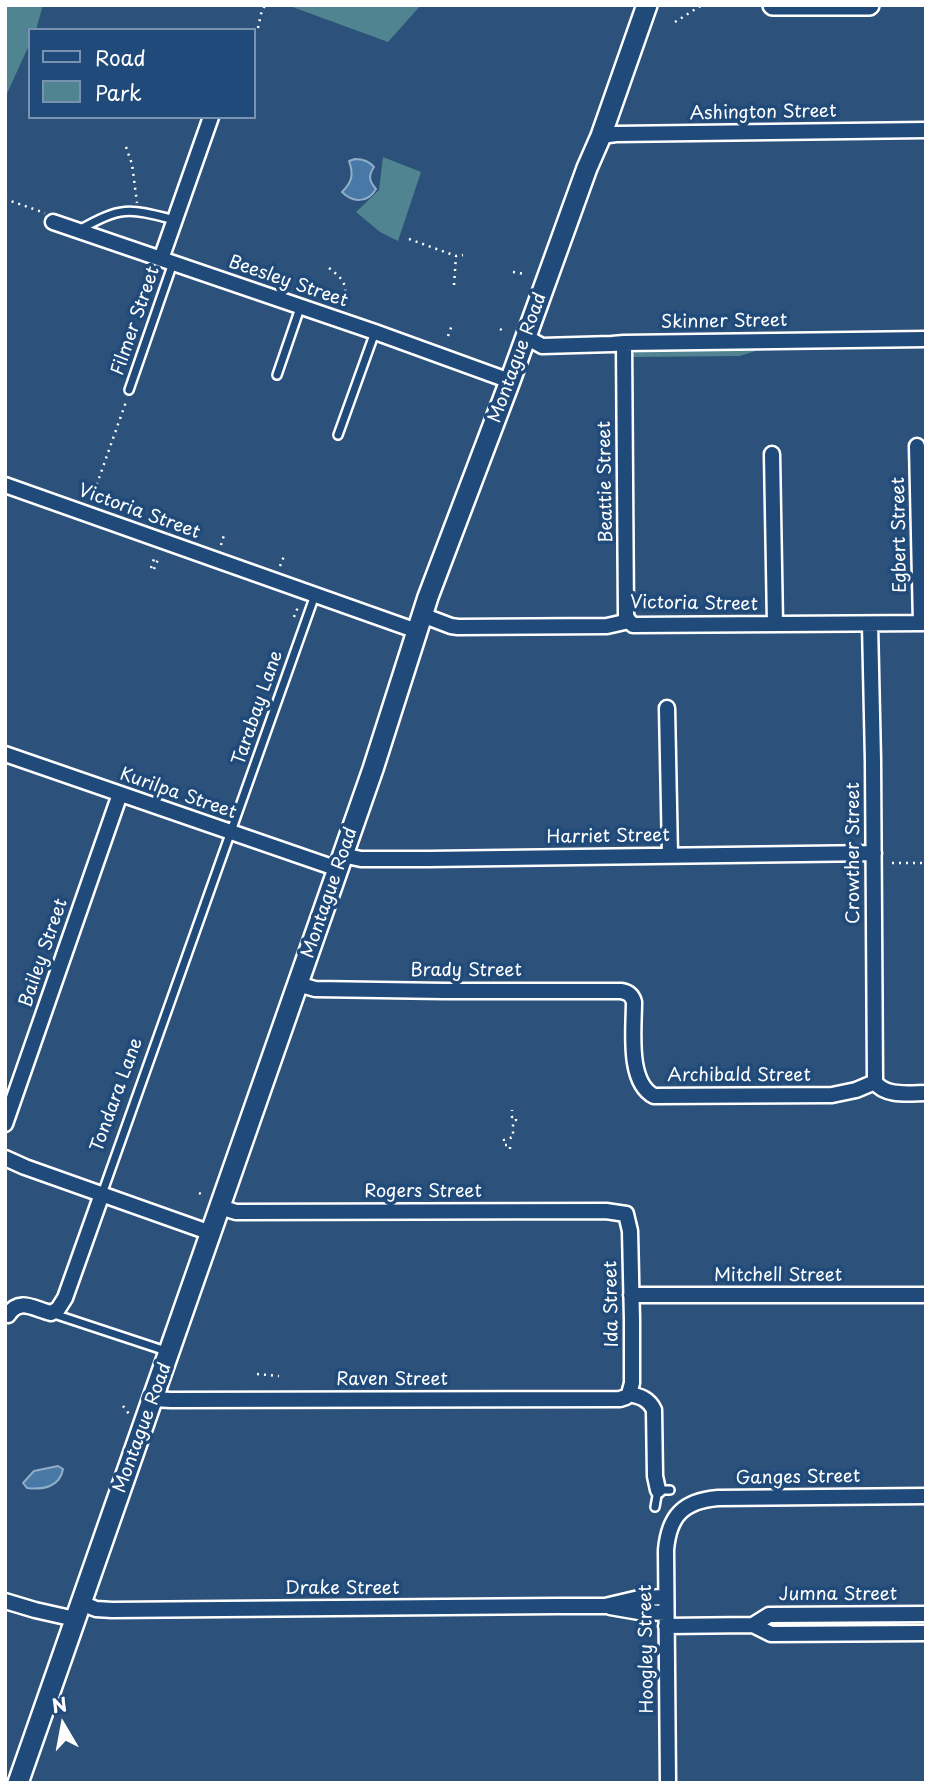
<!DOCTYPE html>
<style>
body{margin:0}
#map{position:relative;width:931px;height:1788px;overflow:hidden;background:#2c517b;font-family:"Playpen Sans",sans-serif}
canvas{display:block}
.frame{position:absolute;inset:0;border:7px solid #fff;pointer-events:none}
.legend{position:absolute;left:28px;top:28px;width:228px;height:91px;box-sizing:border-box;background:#1f4a7a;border:2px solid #7992af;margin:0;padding:9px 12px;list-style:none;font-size:21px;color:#fff}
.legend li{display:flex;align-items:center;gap:14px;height:35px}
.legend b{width:35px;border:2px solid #7992af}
.north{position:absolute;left:28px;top:1690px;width:70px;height:70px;-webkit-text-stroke:5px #1f4a7a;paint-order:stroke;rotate:350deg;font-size:19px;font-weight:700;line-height:28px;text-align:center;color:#fff}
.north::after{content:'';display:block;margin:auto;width:24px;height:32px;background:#fff;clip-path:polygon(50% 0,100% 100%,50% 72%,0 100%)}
</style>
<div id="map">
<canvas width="931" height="1788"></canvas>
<div class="frame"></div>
<ul class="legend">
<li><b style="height:9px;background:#1f4a7a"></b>Road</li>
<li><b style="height:19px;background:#508490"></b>Park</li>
</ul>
<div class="north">N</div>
</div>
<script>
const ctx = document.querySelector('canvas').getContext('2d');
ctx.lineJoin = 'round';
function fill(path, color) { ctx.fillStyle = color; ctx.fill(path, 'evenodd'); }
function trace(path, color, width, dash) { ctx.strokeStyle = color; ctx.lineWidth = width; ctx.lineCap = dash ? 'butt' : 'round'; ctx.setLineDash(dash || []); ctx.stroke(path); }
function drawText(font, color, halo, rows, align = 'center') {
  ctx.font = font + ' "Playpen Sans",sans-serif'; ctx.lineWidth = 7; ctx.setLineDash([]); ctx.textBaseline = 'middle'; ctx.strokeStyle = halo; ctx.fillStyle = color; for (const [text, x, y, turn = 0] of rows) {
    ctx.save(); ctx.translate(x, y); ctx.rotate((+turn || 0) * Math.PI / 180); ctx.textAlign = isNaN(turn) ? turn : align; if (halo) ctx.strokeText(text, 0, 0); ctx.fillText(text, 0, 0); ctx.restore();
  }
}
const green = new Path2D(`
 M5,5H43L36,30H30V43L5,98Z
 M287,5H421L388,42Z
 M383,157L421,172L398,241L380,232L356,212L379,190Z
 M760,347L756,351L739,356L633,357L634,352L638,350Z`);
const water = new Path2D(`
 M355,159C363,159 369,161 374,167C368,176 369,181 376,189C368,203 353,203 342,192C352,182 354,175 349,161Z
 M58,1466L63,1469C60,1487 43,1490 27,1488L23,1483L34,1471Z`);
const path = new Path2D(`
 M675,22L702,5
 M258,28L261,14L265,5
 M126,147L132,164L137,203
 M5,199L45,213
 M409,239L456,256L463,255
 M329,268C343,279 349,285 343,303
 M513,272L525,274
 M454,285L456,256
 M500,329L505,332
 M448,336L452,325
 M92,498L127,399
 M116,506L118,501
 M221,545L224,535
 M280,566L284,556
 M151,568L155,556
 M154,569L159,557
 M294,617L298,607
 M892,863H926
 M510,1149V1145H504V1140L513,1137V1122L516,1120V1117H512V1110
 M199,1193L205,1196
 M257,1374L279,1376
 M123,1406L129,1414`);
const service = new Path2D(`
 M79,230C122,206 128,208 175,220
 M277,375L300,308
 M129,390L173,263
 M338,435L375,332
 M102,1194L315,595
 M54,1314L169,1352
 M655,1507L658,1490H670`);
const minor = new Path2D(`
 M601,136L616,134L926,130
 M53,222L375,332L510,381
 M161,259L211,117
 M526,337L542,346L612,344L624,343L926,339
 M624,343L626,616L629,621
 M917,446L921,623
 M772,454L775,624
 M5,485L417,631
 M422,615L451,626L458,627L607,626L629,621L633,625L926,623
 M870,624L873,761L875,1082
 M667,708L670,855
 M5,754L338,869
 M342,855L361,859H429L874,853
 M298,984L315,989L444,991H621C628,992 632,995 634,1002C634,1029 627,1082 654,1096L832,1095L856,1090L875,1082C885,1097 910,1093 926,1093
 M5,1124L120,794
 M5,1158L25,1167L211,1233
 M220,1207L236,1212L606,1211L626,1214L630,1231L632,1320V1383L629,1394
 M631,1295H926
 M8,1315C19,1297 34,1309 51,1313L58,1309L65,1298L102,1194
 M629,1394C640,1396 649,1399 654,1410L655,1476L658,1490
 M153,1399L171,1400L620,1399L626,1397L629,1394
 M5,1601L35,1610L75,1619
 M81,1603L96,1609L112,1610L557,1606H605L639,1598L665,1597
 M610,1607L639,1612L666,1613
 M753,1625L769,1615L926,1614
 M666,1626L753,1625L771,1634L926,1633
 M668,1783L666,1550C669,1516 683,1501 718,1498L926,1496`);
const tertiary = new Path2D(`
 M773,5H869
 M18,1783L373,769L428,597L510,381L587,168L601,136L647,5`);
const streetNames = [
 ["Ashington Street",763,113,-1],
 ["Beesley Street",288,282,19],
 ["Filmer Street",136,321,-71],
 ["Skinner Street",724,322,-1],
 ["Montague Road",518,358,-70],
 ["Beattie Street",606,482,-91],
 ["Victoria Street",139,512,20],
 ["Egbert Street",900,535,-91],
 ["Victoria Street",694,604,1],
 ["Tarabay Lane",258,708,-71],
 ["Kurilpa Street",178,794,19],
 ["Harriet Street",608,837,-1],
 ["Crowther Street",854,853,-90],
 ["Montague Road",330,893,-71],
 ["Bailey Street",44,953,-71],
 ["Brady Street",466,971],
 ["Archibald Street",739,1076],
 ["Tondara Lane",117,1095,-70],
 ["Rogers Street",423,1192],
 ["Mitchell Street",778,1276],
 ["Ida Street",612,1304,-91],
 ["Raven Street",392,1380],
 ["Montague Road",143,1428,-70],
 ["Ganges Street",798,1478,-1],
 ["Drake Street",342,1589],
 ["Jumna Street",838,1595],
 ["Hoogley Street",647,1649,-91]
];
fill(green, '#508490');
fill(water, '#4878a5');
trace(water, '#91aec9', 2);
trace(service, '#fff', 12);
trace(minor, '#fff', 19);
trace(tertiary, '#fff', 24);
trace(path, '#fff', 2.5, [2, 5]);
trace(service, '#1f4a7a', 7);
trace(minor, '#1f4a7a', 14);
trace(tertiary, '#1f4a7a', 19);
drawText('18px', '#fff', '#1f4a7a', streetNames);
</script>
